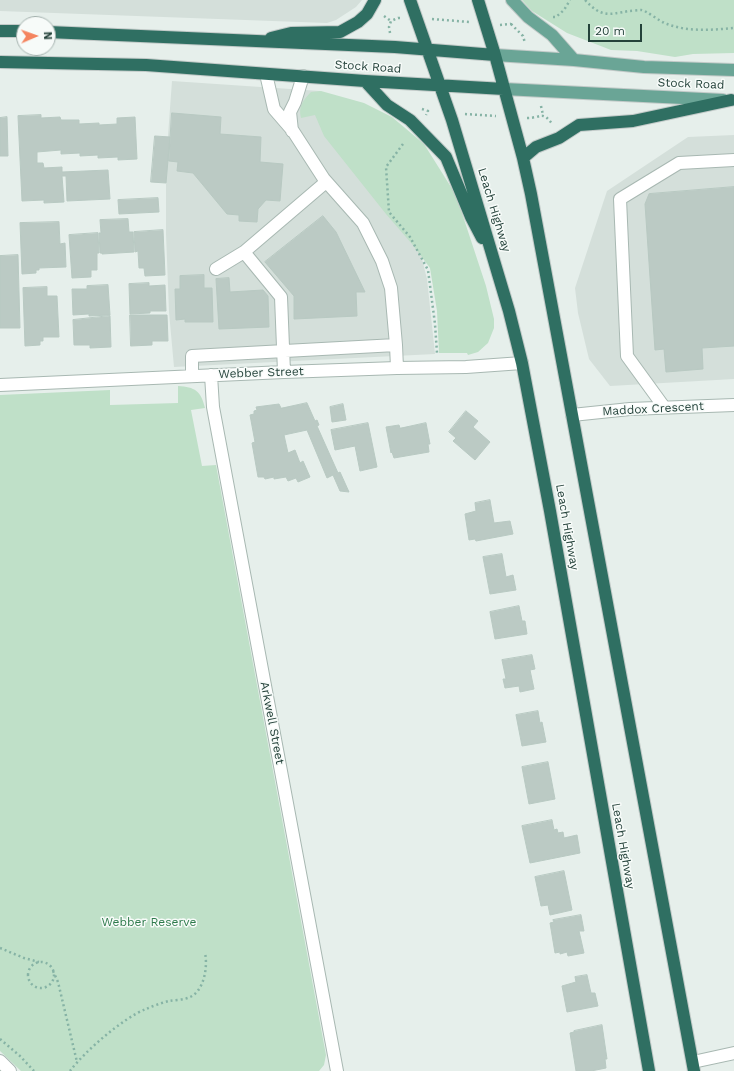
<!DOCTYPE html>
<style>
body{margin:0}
#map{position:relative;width:734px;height:1071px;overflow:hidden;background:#e6efeb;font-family:"Work Sans",sans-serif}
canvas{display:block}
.north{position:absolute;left:16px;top:16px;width:40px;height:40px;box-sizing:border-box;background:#f7fbf9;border:1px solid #a3b1ad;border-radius:50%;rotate:88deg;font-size:11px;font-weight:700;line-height:16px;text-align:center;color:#24423a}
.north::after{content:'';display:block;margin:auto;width:14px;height:18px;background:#f4845f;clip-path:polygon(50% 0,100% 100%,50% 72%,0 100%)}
.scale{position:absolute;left:588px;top:24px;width:54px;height:18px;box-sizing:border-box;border:2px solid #24423a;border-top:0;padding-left:5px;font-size:12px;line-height:14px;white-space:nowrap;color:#24423a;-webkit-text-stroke:3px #f7fbf9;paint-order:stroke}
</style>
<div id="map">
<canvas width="734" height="1071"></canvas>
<div class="north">N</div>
<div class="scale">20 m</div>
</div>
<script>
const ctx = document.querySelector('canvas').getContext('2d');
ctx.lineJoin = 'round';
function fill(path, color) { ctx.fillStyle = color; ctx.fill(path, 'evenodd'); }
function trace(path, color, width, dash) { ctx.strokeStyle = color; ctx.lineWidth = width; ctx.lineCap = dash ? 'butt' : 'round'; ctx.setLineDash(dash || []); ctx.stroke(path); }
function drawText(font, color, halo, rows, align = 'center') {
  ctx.font = font + ' "Work Sans",sans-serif'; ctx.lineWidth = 3; ctx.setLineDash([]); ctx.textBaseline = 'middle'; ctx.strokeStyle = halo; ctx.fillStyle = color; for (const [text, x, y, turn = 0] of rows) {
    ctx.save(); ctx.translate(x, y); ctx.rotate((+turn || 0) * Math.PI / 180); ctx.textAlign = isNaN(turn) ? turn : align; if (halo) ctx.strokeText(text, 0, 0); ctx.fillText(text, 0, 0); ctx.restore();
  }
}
const built = new Path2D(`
 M0,0H362L356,7L336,20L327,23L0,11Z
 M172,81L320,91L319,115L418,243L427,279L435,354L174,367L169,312L166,234V163Z
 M734,135V379L610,386L589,359L578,313L575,288L607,191L688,137Z`);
const green = new Path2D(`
 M522,0H734V53L693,54L675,57L637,51L611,50L567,33L532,11Z
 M321,91L364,103L392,117L424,144L456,195L486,286L494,319V328L488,343L478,352L468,355L467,353H439L437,311L430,268L412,244L386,214L324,136L315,115L301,118C298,107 303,100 311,92Z
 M178,386C195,387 201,391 205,408L191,410L202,466L216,465L326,1055L324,1065L319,1071H21L0,1051V395L110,390V405L178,403Z`);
const building = new Path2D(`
 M172,113L221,117L220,134L261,137L260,162L283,164L280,201L266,200L258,209L257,222L239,221V215L227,214L193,173L177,171L178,162L169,161Z
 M41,115V118L60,117L61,120H79V124L99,123V125L117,124V118L135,117L137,159L118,160V157L98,158V155L80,156V153L61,154V150L37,152V163H43L44,168L62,167V172L108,170L110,199L67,201L66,176H62L64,202L44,203V200L22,201L18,116Z
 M7,117L8,156H0V118Z
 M155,136L170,137L166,183L151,182Z
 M734,187V346L702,348L703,369L666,372L664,349L655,350L645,204L649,194Z
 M158,198L159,212L119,214L118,200Z
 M323,216L336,232L365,292H356L357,316L294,319V296L265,262Z
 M128,219L129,232H133L134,252L102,254V253H100L99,233H101L100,220Z
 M59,222L60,244L65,243L66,267L39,268V270H36V273L22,274L20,223Z
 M163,230L165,275L145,276L144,268H139L138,251L135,252L134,232Z
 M98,233L99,253H97V270H91V277L72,278L69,235Z
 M18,255L20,328H0V256Z
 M204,275V288H212L213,322H185V319L176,320L175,289H180V276Z
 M229,278L230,292L263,290L268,296L269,327L219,329L216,279Z
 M149,283V286L165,285L166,311H150V313L130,314L129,284Z
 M108,285L110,315L89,316V314L73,315L72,289H87V286Z
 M47,287V296H57L59,337H43V341H40V345L25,346L23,288Z
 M130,315H167L168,341H152V345L131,346Z
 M110,316L111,347L90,348V345H74L73,320Z
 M307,403L315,421L317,420L319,425L317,426L338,473L340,472L349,492L340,491L333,475L327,478L307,430L284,435L288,453L295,450L300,463L303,461L310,477L298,482L296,478L288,481L286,477L274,479V477L265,479L264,477H258L252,443L255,442L250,415L254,414V411L257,410L256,407L279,404L281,408Z
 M343,404L346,420L332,422L330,407Z
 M466,411L478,421L473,427L490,442L475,460L453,441L456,438L449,432Z
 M368,423L377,467L360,471L355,446L335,450L331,430Z
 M426,423L430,444H428L429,452L394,458L392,452L391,453L386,427L399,425L400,428Z
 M490,500L494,523L510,521L513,534L476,541L475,539L469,540L465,514L476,511L475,503Z
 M502,554L506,577L513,575L516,590L490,594L483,557Z
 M519,606L522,621H525L527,634L495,639L490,612Z
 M532,655L535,669L530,670L534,689L520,692L519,686L505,688L503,679H506L502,660Z
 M538,711L540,723L542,722L546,742L522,746L516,715Z
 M548,762L555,799L529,804L522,767Z
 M552,820L554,830L557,829L558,833L563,832L564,838L577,835L580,853L530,863L522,826Z
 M564,871L572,910L550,915L548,905L541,906L535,877Z
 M581,915L584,931H579L584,953L568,956L567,952L560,954V952L555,953L550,923L554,922L553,920Z
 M587,975L591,993H595L598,1006L567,1012L562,986L576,982L575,977Z
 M602,1025L607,1059H605L606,1068L591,1071H576L570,1033L574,1032V1031Z`);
const path = new Path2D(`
 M585,0C601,17 607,15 629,11C632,11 637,10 641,10C646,10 660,22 667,24C688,32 712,30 734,28
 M384,16L391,21
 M553,17H556L564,10L570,0
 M432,19L469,22
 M511,24L523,36L525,43
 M500,25L511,24L512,22
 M390,33L389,27L391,21L398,18H402
 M541,106L543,115
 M422,109L428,111L426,115
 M465,114L496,116
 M527,118C542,118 542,110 553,125
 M403,144L386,167L389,212L410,237L428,270L435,324L437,353
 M0,948L24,958L39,962
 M28 975a13 13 0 1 1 26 0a13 13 0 1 1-26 0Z
 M53,971L58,982L77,1062
 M0,1039L20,1056L34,1071
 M70,1071C85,1051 123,1018 146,1009C153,1006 161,1003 169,1001C175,1000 184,1000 190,997C204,991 208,967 205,953`);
const minor = new Path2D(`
 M266,74L274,109L293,131L324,179L363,223L382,261L391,288L396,345L397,368
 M292,131L290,112L295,102L303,76
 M216,269L244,252
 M284,372L281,297L244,252L326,182
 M211,375L213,407L337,1071
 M192,376V356L396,345
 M0,385L284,372L397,368L466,367L522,363
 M664,407L627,356L620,199L679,163L734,160
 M572,415L630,409L734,405
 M0,1061L10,1071
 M693,1062L734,1053`);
const major = new Path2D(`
 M512,0L528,17L552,35L574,60
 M495,55L574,60L644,67L734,70
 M504,89L723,100`);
const highway = new Path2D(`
 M410,0L452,120L509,311L522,363L550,511L649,1071
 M478,0L495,55L523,158L531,194L694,1071
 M0,31H24
 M48,32L395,47L495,55
 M271,38L291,33L340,32L358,22L367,14L375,0
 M0,62L146,65L365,81L504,89
 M365,81L387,105L410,120L446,157L471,217L482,238
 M523,158L536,147L559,138L579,125L633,121L731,100`);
const streetNames = [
 ["Stock Road",368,67,4],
 ["Stock Road",691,84,2],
 ["Leach Highway",494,210,73],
 ["Webber Street",261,373,-2],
 ["Maddox Crescent",653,409,-3],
 ["Leach Highway",567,527,80],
 ["Arkwell Street",272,723,79],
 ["Leach Highway",623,846,80]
];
const parkNames = [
 ["Webber Reserve",149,922]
];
fill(built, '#d4dfda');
fill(green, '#bfe0c8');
fill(building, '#bbcac4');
trace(building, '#b8c9c2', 1);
trace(minor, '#a8b8b2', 14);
trace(major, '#c2cac8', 14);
trace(highway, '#c2cac8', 14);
trace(path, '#86b3a5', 2.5, [2, 3]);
trace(minor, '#fff', 12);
trace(major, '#6aa596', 12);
trace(highway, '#2f6f62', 12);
drawText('12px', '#24423a', '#f7fbf9', streetNames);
drawText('12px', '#2d7a4b', '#f7fbf9', parkNames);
</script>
